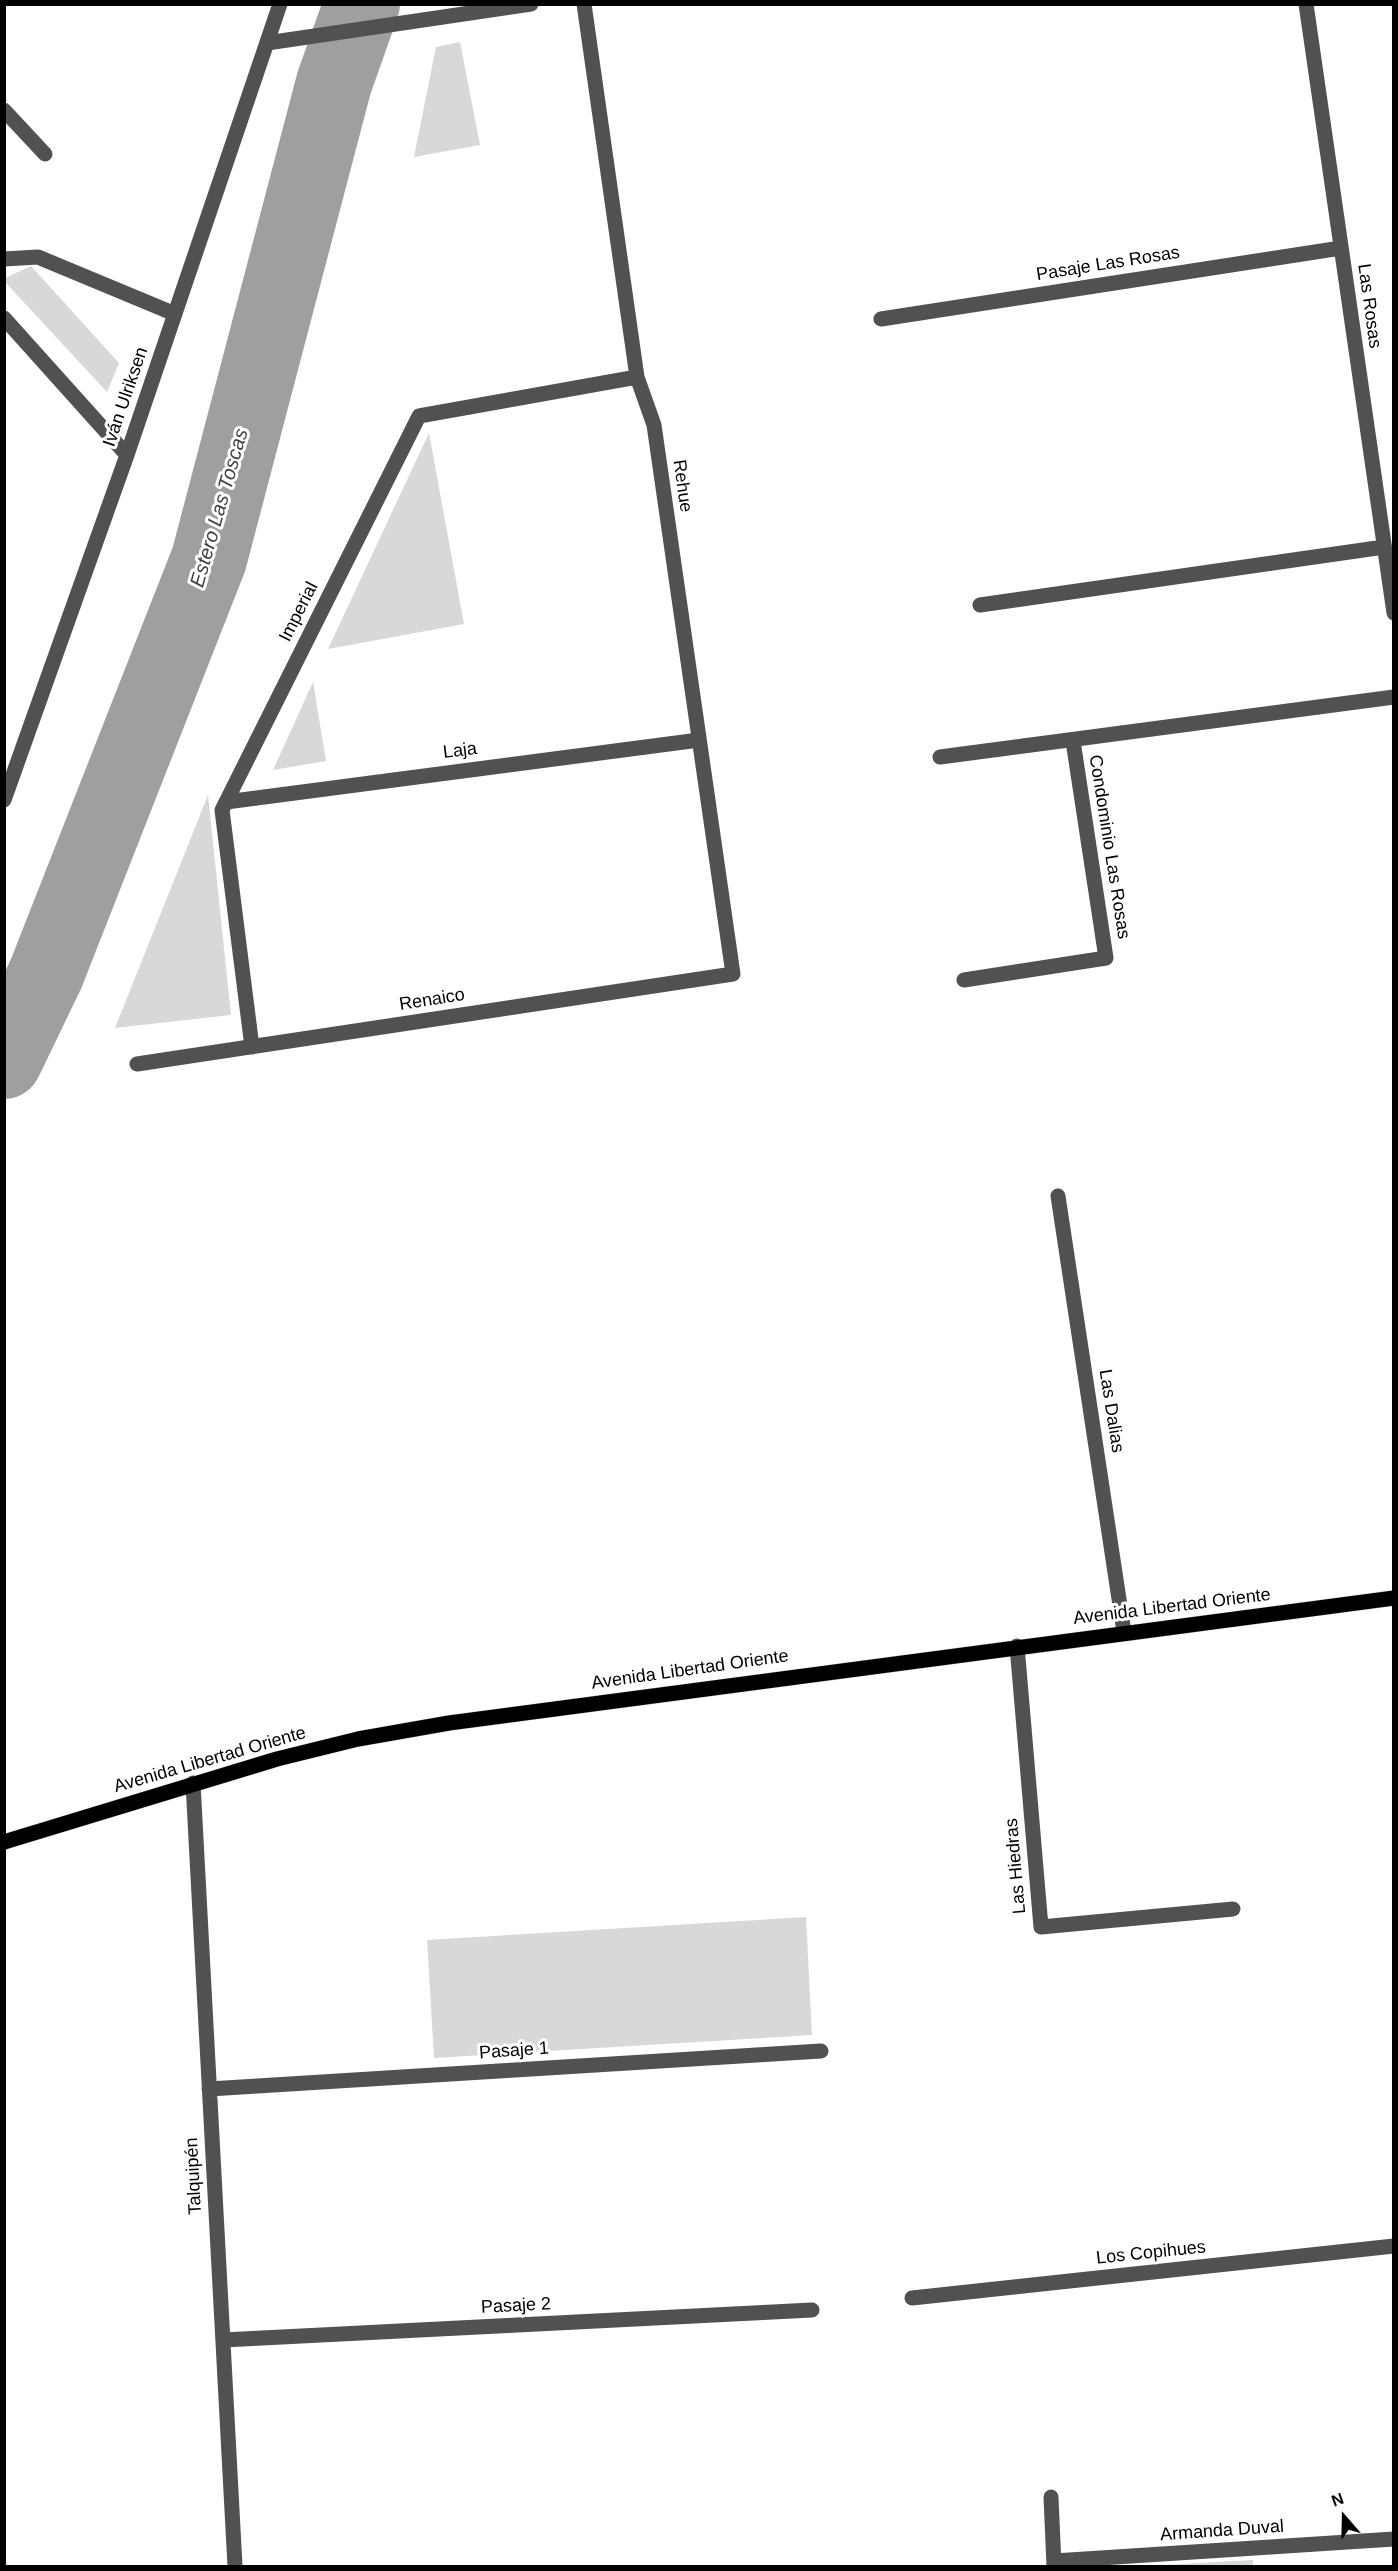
<!DOCTYPE html>
<meta charset="utf-8">
<style>
body{margin:0}
#map{position:relative;width:1398px;height:2571px;overflow:hidden;background:#fff;font-family:Helvetica,sans-serif}
canvas{display:block}
.frame{position:absolute;inset:0;border:6px solid #000;pointer-events:none}
.north{position:absolute;left:1314px;top:2487px;width:60px;height:60px;-webkit-text-stroke:4px #fff;paint-order:stroke;rotate:340deg;font-size:16px;font-weight:700;line-height:24px;text-align:center;color:#000}
.north::after{content:'';display:block;margin:auto;width:21px;height:27px;background:#000;clip-path:polygon(50% 0,100% 100%,50% 72%,0 100%)}
</style>
<div id="map">
<canvas width="1398" height="2571"></canvas>
<div class="frame"></div>
<div class="north">N</div>
</div>
<script>
const ctx = document.querySelector('canvas').getContext('2d');
ctx.lineJoin = 'round';
function fill(path, color) { ctx.fillStyle = color; ctx.fill(path, 'evenodd'); }
function trace(path, color, width, dash) { ctx.strokeStyle = color; ctx.lineWidth = width; ctx.lineCap = dash ? 'butt' : 'round'; ctx.setLineDash(dash || []); ctx.stroke(path); }
function drawText(font, color, halo, rows, align = 'center') {
  ctx.font = font + ' Helvetica,sans-serif'; ctx.lineWidth = 6; ctx.setLineDash([]); ctx.textBaseline = 'middle'; ctx.strokeStyle = halo; ctx.fillStyle = color; for (const [text, x, y, turn = 0] of rows) {
    ctx.save(); ctx.translate(x, y); ctx.rotate((+turn || 0) * Math.PI / 180); ctx.textAlign = isNaN(turn) ? turn : align; if (halo) ctx.strokeText(text, 0, 0); ctx.fillText(text, 0, 0); ctx.restore();
  }
}
const green = new Path2D(`
 M460,42L480,145L414,157L436,47Z
 M31,266L119,363L107,392L5,282V278Z
 M429,433L464,624L328,649Z
 M313,682L326,761L273,770Z
 M208,795L231,1015L115,1028Z
 M806,1917L812,2035L434,2058L427,1940Z
 M1253,2560V2566H1145L1252,2560Z`);
const river = new Path2D(`
 M4,1061L46,974L209,559L334,83L362,4`);
const minor = new Path2D(`
 M1306,4L1394,613
 M267,43L531,4
 M4,110L45,154
 M4,259L38,257L175,314
 M4,318L127,455
 M881,319L1341,248
 M980,605L1384,547
 M940,757L1394,697
 M4,800L127,455L280,4
 M226,802L699,740
 M964,980L1106,958L1073,741
 M252,1047L222,810L419,416L637,377
 M137,1064L733,974L654,425L637,377L584,4
 M1058,1196L1124,1632
 M1017,1646L1041,1927L1233,1909
 M193,1783L235,2566
 M209,2089L821,2051
 M912,2298L1394,2246
 M223,2340L812,2310
 M1051,2497L1054,2566
 M1054,2561L1394,2539`);
const major = new Path2D(`
 M4,1842L277,1759L358,1739L449,1723L1394,1598`);
const streetNames = [
 ["Pasaje Las Rosas",1108,264,-9],
 ["Las Rosas",1369,306,82],
 ["Iván Ulriksen",126,397,-71],
 ["Rehue",682,486,82],
 ["Imperial",299,612,-63],
 ["Laja",460,751,-7],
 ["Condominio Las Rosas",1109,847,81],
 ["Renaico",432,1000,-9],
 ["Las Dalias",1111,1411,81],
 ["Avenida Libertad Oriente",1172,1607,-7],
 ["Avenida Libertad Oriente",690,1670,-8],
 ["Avenida Libertad Oriente",210,1760,-16],
 ["Las Hiedras",1016,1866,-95],
 ["Pasaje 1",514,2051,-4],
 ["Talquipén",194,2176,-93],
 ["Los Copihues",1151,2253,-6],
 ["Pasaje 2",516,2306,-3],
 ["Armanda Duval",1222,2531,-4]
];
const waterNames = [
 ["Estero Las Toscas",220,508,-74]
];
fill(green, '#d8d8d8');
trace(river, '#9f9f9f', 76);
trace(major, '#dbdbdb', 16);
trace(minor, '#515151', 15);
trace(major, '#000', 15);
drawText('18px', '#000', '#fff', streetNames);
drawText('italic 20px', '#404040', '#fff', waterNames);
</script>
